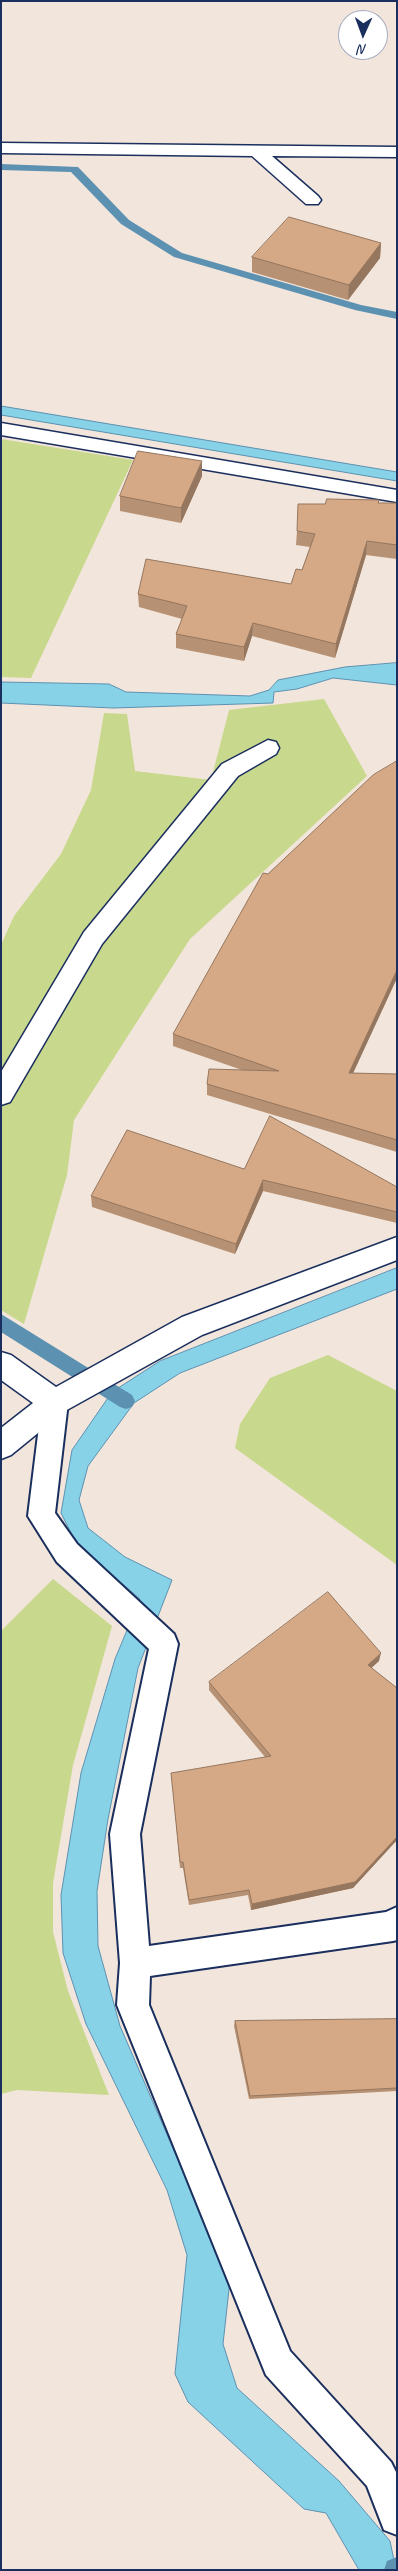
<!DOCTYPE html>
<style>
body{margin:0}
#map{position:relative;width:398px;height:2571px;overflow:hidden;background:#f2e5db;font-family:Caveat,sans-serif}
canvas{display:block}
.frame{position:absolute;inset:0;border:2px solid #1b2f5e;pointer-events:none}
.north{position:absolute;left:338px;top:10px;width:50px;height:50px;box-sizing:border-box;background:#fff;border:1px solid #a4acbf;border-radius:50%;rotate:182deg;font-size:14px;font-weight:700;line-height:20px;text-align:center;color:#1b2f5e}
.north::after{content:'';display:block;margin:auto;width:18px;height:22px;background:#1b2f5e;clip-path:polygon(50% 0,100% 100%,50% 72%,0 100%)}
</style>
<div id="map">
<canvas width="398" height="2571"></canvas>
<div class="frame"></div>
<div class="north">N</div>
</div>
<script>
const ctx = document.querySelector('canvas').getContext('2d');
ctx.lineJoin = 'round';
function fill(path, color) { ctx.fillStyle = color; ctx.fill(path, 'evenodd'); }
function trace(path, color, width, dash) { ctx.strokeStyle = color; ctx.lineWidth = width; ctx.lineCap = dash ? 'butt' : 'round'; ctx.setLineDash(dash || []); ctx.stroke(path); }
const green = new Path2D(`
 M1,439L133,460L31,678L1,677Z
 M324,699L367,776L190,939L74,1120L67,1175L24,1324L1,1310V945L14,916L61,854L91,790L104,713L127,714L135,771L211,780L229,710Z
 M328,1355L397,1391V1565L235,1448L240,1424L270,1378Z
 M53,1579L112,1626L73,1765L53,1883V1932L68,1991L109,2095L17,2090L1,2094V1631Z`);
const water = new Path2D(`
 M1,406L397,472V481L1,415Z
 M397,663V685L333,678L297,689L274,692L273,703L113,708L1,703V682L109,684L126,692L250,696L269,690L278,680L345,667Z
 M397,1268V1289L180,1373L134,1403L88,1466L79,1500L88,1528L125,1557L172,1580L138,1668L108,1819L97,1891L98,1946L120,2026L230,2280L223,2344L237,2388L339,2481L390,2541L396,2570H359L326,2513L304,2509L188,2402L175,2374L187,2255L167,2190L86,2024L63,1953L61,1895L81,1773L115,1659L140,1599L77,1545L61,1513L72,1450L112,1392L160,1361Z`);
const stream = new Path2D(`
 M1,164L78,167L129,220L182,253L361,305L397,312V319L355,310L174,257L121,224L71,172L1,170Z
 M1,1314L132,1395L135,1401L132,1407L126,1409L120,1407L1,1332Z
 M397,2557V2570H384L387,2561Z`);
const lane = new Path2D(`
 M55,1390L64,1394L68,1402L55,1513L77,1544L174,1634L178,1644L140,1834L149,1946L386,1912L397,1907V1940L393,1941L150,1976L149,2005L290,2351L391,2462L397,2474V2535L384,2530L367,2486L266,2375L117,2005L120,1963L110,1834L149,1649L57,1562L28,1516L42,1402L46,1394Z`);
const street = new Path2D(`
 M1,143L397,147V157L272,156L318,196L321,200L318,204H306L252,156L1,153Z
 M1,423L397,490V502L1,435Z
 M268,740L276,742L279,748L276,754L238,776L102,944L10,1102L1,1105V1072L84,932L222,764Z
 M397,1237V1260L202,1335L65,1411L11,1455L1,1459V1428L33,1403L1,1380V1352L11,1355L56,1387L182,1317Z`);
const wall = new Path2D(`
 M381,243L380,258L348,300L252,272V257Z
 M202,476L181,523L120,511V496Z
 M379,500V503H397V559L366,555L335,658L252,636L244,661L176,648V634L182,619L139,607L138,594L291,584L302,570L310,547L296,545L297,531L325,504Z
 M397,761V978L353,1073L397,1074V1152L207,1095V1084L242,1070L173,1046V1034L268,874Z
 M244,1169L397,1187V1223L263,1191L235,1254L92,1207L91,1196Z
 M379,1661L371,1668L397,1688V1840L353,1888L251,1910L248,1895L189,1905L183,1868H180L172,1780L265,1757L209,1690V1682Z
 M397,2019V2091L249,2099L234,2026L235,2021Z`);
const shadedWall = new Path2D(`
 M381,243L380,258L348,300L349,285Z
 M202,461V476L181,523V508Z
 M367,541L366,555L335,658L336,644Z
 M253,623L252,636L244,661V647Z
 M397,970V978L348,1084L349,1073Z
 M263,1180V1191L235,1254L236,1244Z
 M381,1653L379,1661L366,1673L368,1665Z
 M397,1837V1840L353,1888L251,1910L252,1904Z`);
const building = new Path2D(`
 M289,217L381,243L349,285L252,257Z
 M138,451L202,461L181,508L120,496Z
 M327,499L379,500L378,503H397V545L367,541L336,644L253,623L244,647L176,634L187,606L138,594L146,559L291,584L296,569L302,570L315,534L297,531L298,504H325Z
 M397,761V970L349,1073L397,1074V1140L207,1084L209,1069L279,1071L173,1034L263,873L268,874L373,775Z
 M270,1116L397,1187V1212L263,1180L236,1244L91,1196L127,1130L244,1169Z
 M328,1592L381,1653L368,1665L397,1688V1837L355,1882L252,1904L249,1890L189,1900L183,1862H180L171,1773L271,1756L209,1682Z
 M397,2019V2088L250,2096L235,2021Z`);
fill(green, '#c8d88c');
fill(water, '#88d2e8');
trace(water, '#5c91b1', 1);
fill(stream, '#5c91b1');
trace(lane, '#1b2f5e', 4);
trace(street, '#1b2f5e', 3);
fill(lane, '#fff');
fill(street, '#fff');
fill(wall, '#b79173');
fill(shadedWall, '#95765e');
fill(building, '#d5a986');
trace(building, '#95765e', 1);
</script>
